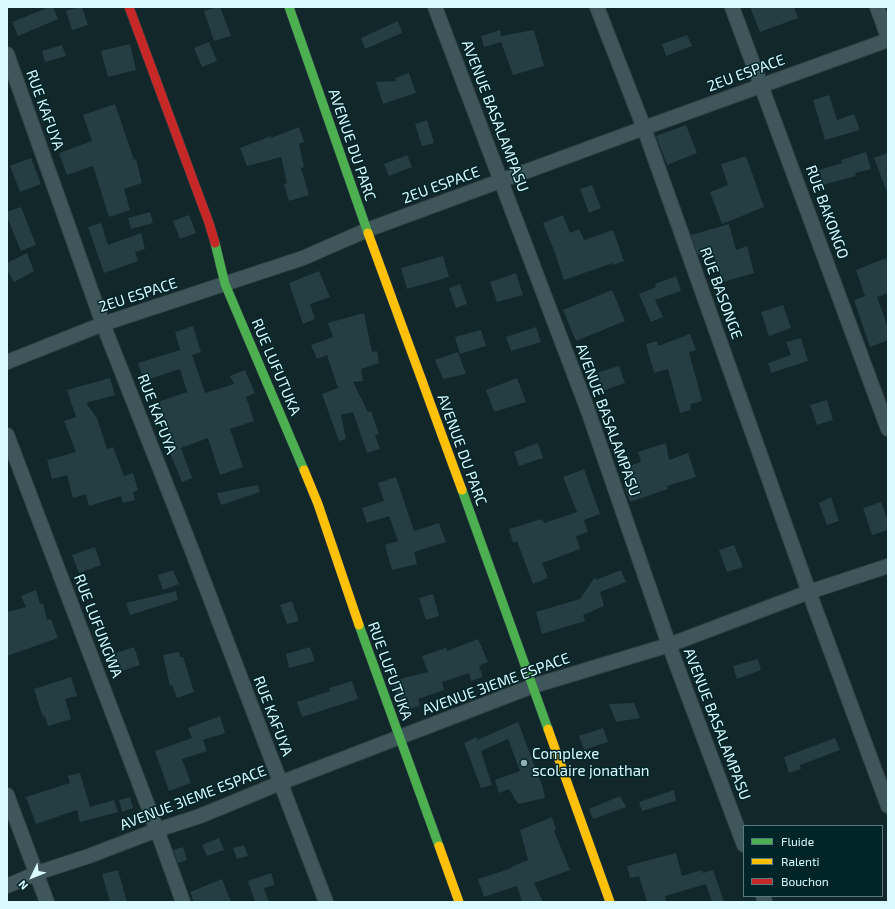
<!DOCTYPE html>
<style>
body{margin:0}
#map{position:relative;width:895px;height:909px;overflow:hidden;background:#112729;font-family:"Exo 2",sans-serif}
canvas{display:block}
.frame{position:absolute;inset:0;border:8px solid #d9fbff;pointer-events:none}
.legend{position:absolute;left:743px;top:825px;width:140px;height:72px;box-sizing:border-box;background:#002529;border:1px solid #577b7f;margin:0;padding:5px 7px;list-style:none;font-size:12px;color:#d9fbff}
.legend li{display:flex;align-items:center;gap:8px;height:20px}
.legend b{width:20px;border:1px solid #577b7f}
.north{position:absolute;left:12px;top:857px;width:40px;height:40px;-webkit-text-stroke:3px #002529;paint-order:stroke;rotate:227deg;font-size:11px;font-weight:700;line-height:16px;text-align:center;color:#d9fbff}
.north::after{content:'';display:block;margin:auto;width:14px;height:18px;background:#d9fbff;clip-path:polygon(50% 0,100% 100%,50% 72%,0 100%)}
</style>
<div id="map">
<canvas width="895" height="909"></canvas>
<div class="frame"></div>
<ul class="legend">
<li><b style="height:5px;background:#4caf50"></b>Fluide</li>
<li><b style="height:5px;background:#ffc107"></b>Ralenti</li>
<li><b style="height:5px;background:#c62828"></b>Bouchon</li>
</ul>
<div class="north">N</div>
</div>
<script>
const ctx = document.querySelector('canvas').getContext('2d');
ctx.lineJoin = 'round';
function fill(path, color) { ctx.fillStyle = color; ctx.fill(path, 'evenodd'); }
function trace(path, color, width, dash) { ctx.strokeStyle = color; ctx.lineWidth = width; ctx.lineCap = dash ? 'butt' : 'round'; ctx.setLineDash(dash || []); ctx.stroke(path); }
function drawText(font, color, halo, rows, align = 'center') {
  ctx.font = font + ' "Exo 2",sans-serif'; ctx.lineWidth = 3; ctx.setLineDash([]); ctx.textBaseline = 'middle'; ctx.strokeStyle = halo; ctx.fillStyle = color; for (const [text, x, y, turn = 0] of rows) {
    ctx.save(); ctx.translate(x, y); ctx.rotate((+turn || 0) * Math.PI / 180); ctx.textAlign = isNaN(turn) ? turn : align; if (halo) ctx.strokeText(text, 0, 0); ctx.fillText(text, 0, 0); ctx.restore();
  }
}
const building = new Path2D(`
 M49,7H53L58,19L18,36L12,22Z
 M78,7H82L88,25L72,30L66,11Z
 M217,7H220L231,36L214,41L204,11Z
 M750,7H794L798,18L760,32Z
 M398,21L402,33L365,49L361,38Z
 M500,30L501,36L534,30L544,66L513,75L501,42L484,47L481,36Z
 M687,35L692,46L666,56L662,44Z
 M209,42L217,61L202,67L194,48Z
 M130,44L136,70L108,77L101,51Z
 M62,45L66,56L45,62L42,51Z
 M409,73L416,93L383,104L376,82L396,81L395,78Z
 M829,95L837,120L854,114L860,130L825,140L813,100Z
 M115,104L134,160L136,159L142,183L124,189L130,210L109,217L93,166L67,175L59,153L92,141L83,115Z
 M427,120L434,143L422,146L415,124Z
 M686,125L697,153L667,165L656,136Z
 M299,127L304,142L299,144L304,167L301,168L309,195L289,201L284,184L287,183L281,157L247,166L240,148L271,136V138Z
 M866,152L871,169L855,173L856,176L823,185L819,170L842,163L841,160Z
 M888,153V192H887L874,158Z
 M407,155L412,167L389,176L384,164Z
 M746,156L764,207L722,224L710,192L728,185L721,164Z
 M31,158L41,184L20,192L10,166Z
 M592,185L601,208L589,213L580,189Z
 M21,207L36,245L21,251L7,217V212Z
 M150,212L153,223L131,229L128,218Z
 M189,215L196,233L180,239L173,221Z
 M563,215L570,233L579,229L584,240L613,230L624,261L613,265V263L564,280L555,253L543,223Z
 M101,223L108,245L141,233L145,249L135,252L138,261L104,273L88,227Z
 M729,224L736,250L747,246L754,273L723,282L712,251L698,255L691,235Z
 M27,253L34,271L14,282L7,270V263Z
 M443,256L449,277L407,289L401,268Z
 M886,258L888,266V293L877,297L888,328V340L870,347L854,300L865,296L856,270Z
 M319,271L330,297L310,304L315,319L303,324L289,283Z
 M516,273L523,295L497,302L490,282Z
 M676,276L681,291L655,300L663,317L651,322L639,294L656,287L655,284Z
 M460,284L467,304L456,308L449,288Z
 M612,290L625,321L576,341L563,310Z
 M783,305L791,328L769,336L761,312Z
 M364,313L372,352L377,351L379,363L361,369L363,381L353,382L368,412L371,411L379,434L375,435L380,449L367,453L353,412L341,415L346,439L339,441L322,394L338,388L327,355L317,359L311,345L333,337L328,323Z
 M193,326L201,352L192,355L205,393L234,384L230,376L245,370L255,393L246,397L254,421L230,429L243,467L220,475L208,438L181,448L192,478L182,482L164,439L170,437L158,402L187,392L180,369L144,381L138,363L180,350L175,332Z
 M536,327L541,342L511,351L506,337Z
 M481,330L486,346L460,354L455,337Z
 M690,334L696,350L689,352L702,401L691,404L690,410L680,413L668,369L654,373L646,344L657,341L658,346Z
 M801,338L808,361L771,373L768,363L791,355L786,342Z
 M458,352L466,374L443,379L435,360Z
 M619,366L625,383L602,391L596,373Z
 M110,378L115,395L86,403L97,418L107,449L113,447L124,476L133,473L138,490L133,492L135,500L123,503L121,496L89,506L86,494L73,498L67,475L52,479L47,460L76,452L64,421L76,417L67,390Z
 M517,378L526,402L494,412L486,390Z
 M827,400L833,420L817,425L810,405Z
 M538,443L543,458L519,466L514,452Z
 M666,443L669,460L688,453L696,477L667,486L668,489L630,502L625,488L630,486L623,468L641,462L638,452Z
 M584,469L600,514L584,520L588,532L576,536L580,549L542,563L548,578L533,584L517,541L513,543L509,529L542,519L544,523L577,512L563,477Z
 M396,477L414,531L439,523L446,542L414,552L417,564L392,570L385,545L398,541L389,516L367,523L362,508L384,501L378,483Z
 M258,485L260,492L221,505L217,493Z
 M831,497L839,521L827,525L819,503Z
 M881,502L888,521V530L872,535L863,508Z
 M734,545L743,567L727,572L719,550Z
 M95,547L101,565L79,573L72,555Z
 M173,570L179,584L163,590L158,575Z
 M621,570L626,582L600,592L604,606L583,615L585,621L542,634L536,612L580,599L595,577L596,580Z
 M36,590L40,604L43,603L47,620L51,619L58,638L7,656V612L26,607L21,596Z
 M176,591L178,600L130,615L126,603Z
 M433,594L439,616L426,620L419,598Z
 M292,601L299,621L287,624L280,605Z
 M478,639L488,662L479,666L483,677L471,681L469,673L442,682L444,690L418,699L420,706L402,711L392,681L428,672L422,656L446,648L447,651Z
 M134,647L140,665L113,674L107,656Z
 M310,647L315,661L289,668L286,654Z
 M179,652L180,657H183L194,692L177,698L172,685L170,686L163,655Z
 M758,659L761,670L737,679L733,666Z
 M71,677L77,696L65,699L71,719L48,726L45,716L43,717L34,689Z
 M352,681L358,699L302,717L297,702L330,691L329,688Z
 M634,703L640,718L616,722L609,704Z
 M220,716L225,733L203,740L207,751L182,759L191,783L169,791L155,751L192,738L188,728Z
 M518,722L542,785L545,798L518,804L509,789L499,793L495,780L520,771L508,739L481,751L492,785L481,788L464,743L477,737V740Z
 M603,728L608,742L584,750L579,736Z
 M835,738L840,750L800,765L801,769L789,773L784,757Z
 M80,773L90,807L114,800L118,812L80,822L77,810L36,824L26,797L70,783L68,776Z
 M674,790L676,801L642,811L639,802Z
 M620,796L626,807L593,819L589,809Z
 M130,797L133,808L122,812L119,800Z
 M552,817L556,830L554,831L570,870L534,883L543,902H522L517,886L484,897L478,879L512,868L511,867L528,860L520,830Z
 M219,838L224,850L207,856L202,845Z
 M244,845L248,856L237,859L233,848Z
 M183,847L187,860L178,863L173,850Z
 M676,853L682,876L702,870L703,873L713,870L724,902H712L706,884L665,896L666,902H647L639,876L630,878L627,866Z
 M118,870L127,902H110L102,874Z
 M271,873L275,885L264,888L269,902H255L248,881Z
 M222,879L231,902H194L190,892Z`);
const street = new Path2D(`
 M435,7L587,408L669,645L744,845
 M597,7L644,128L809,592L888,806
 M732,7L888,429
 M877,7L888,37
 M7,54L103,324L193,553L326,902
 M7,362L103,324L303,258L367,230L644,128L888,40
 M7,435L157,830L183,902
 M7,795L47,902
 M7,886L37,873L89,856L157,830L200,816L280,783L533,686L669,645L809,592L888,566
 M763,896L765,902`);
const fast = new Path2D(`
 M289,7L368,233
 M215,243L225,284L304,470
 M462,490L548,729
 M359,625L439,846`);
const slow = new Path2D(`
 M368,233L462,490
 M304,470L318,504L359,625
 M548,729L610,902
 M439,846L459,902`);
const jam = new Path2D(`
 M129,7L209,223L215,243`);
const markers = [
 [524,763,4,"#93b1b4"]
];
const streetNames = [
 ["2EU ESPACE",746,73,-20],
 ["RUE KAFUYA",45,110,70],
 ["AVENUE BASALAMPASU",495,116,69],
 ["AVENUE DU PARC",352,145,71],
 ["2EU ESPACE",441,185,-20],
 ["RUE BAKONGO",827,212,70],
 ["RUE BASONGE",721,293,70],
 ["2EU ESPACE",138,295,-18],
 ["RUE LUFUTUKA",276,367,67],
 ["RUE KAFUYA",157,414,69],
 ["AVENUE BASALAMPASU",608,420,70],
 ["AVENUE DU PARC",462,450,70],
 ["RUE LUFUNGWA",98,626,69],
 ["RUE LUFUTUKA",390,671,70],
 ["AVENUE 3IEME ESPACE",496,684,-20],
 ["RUE KAFUYA",273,716,69],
 ["AVENUE BASALAMPASU",717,724,69],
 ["AVENUE 3IEME ESPACE",193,798,-21]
];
const poiNames = [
 ["Complexe",532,754],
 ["scolaire jonathan",532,771]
];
fill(building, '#243e44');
trace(street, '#314245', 16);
trace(fast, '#314245', 10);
trace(slow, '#314245', 10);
trace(jam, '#314245', 10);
trace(street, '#3f575a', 14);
trace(fast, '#4caf50', 9);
trace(slow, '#ffc107', 9);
trace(jam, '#c62828', 9);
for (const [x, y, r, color] of markers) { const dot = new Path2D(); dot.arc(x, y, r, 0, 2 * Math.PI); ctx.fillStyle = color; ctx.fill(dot); trace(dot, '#002529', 1.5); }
drawText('15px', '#d9fbff', '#002529', streetNames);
drawText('15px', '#d9fbff', '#002529', poiNames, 'left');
</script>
